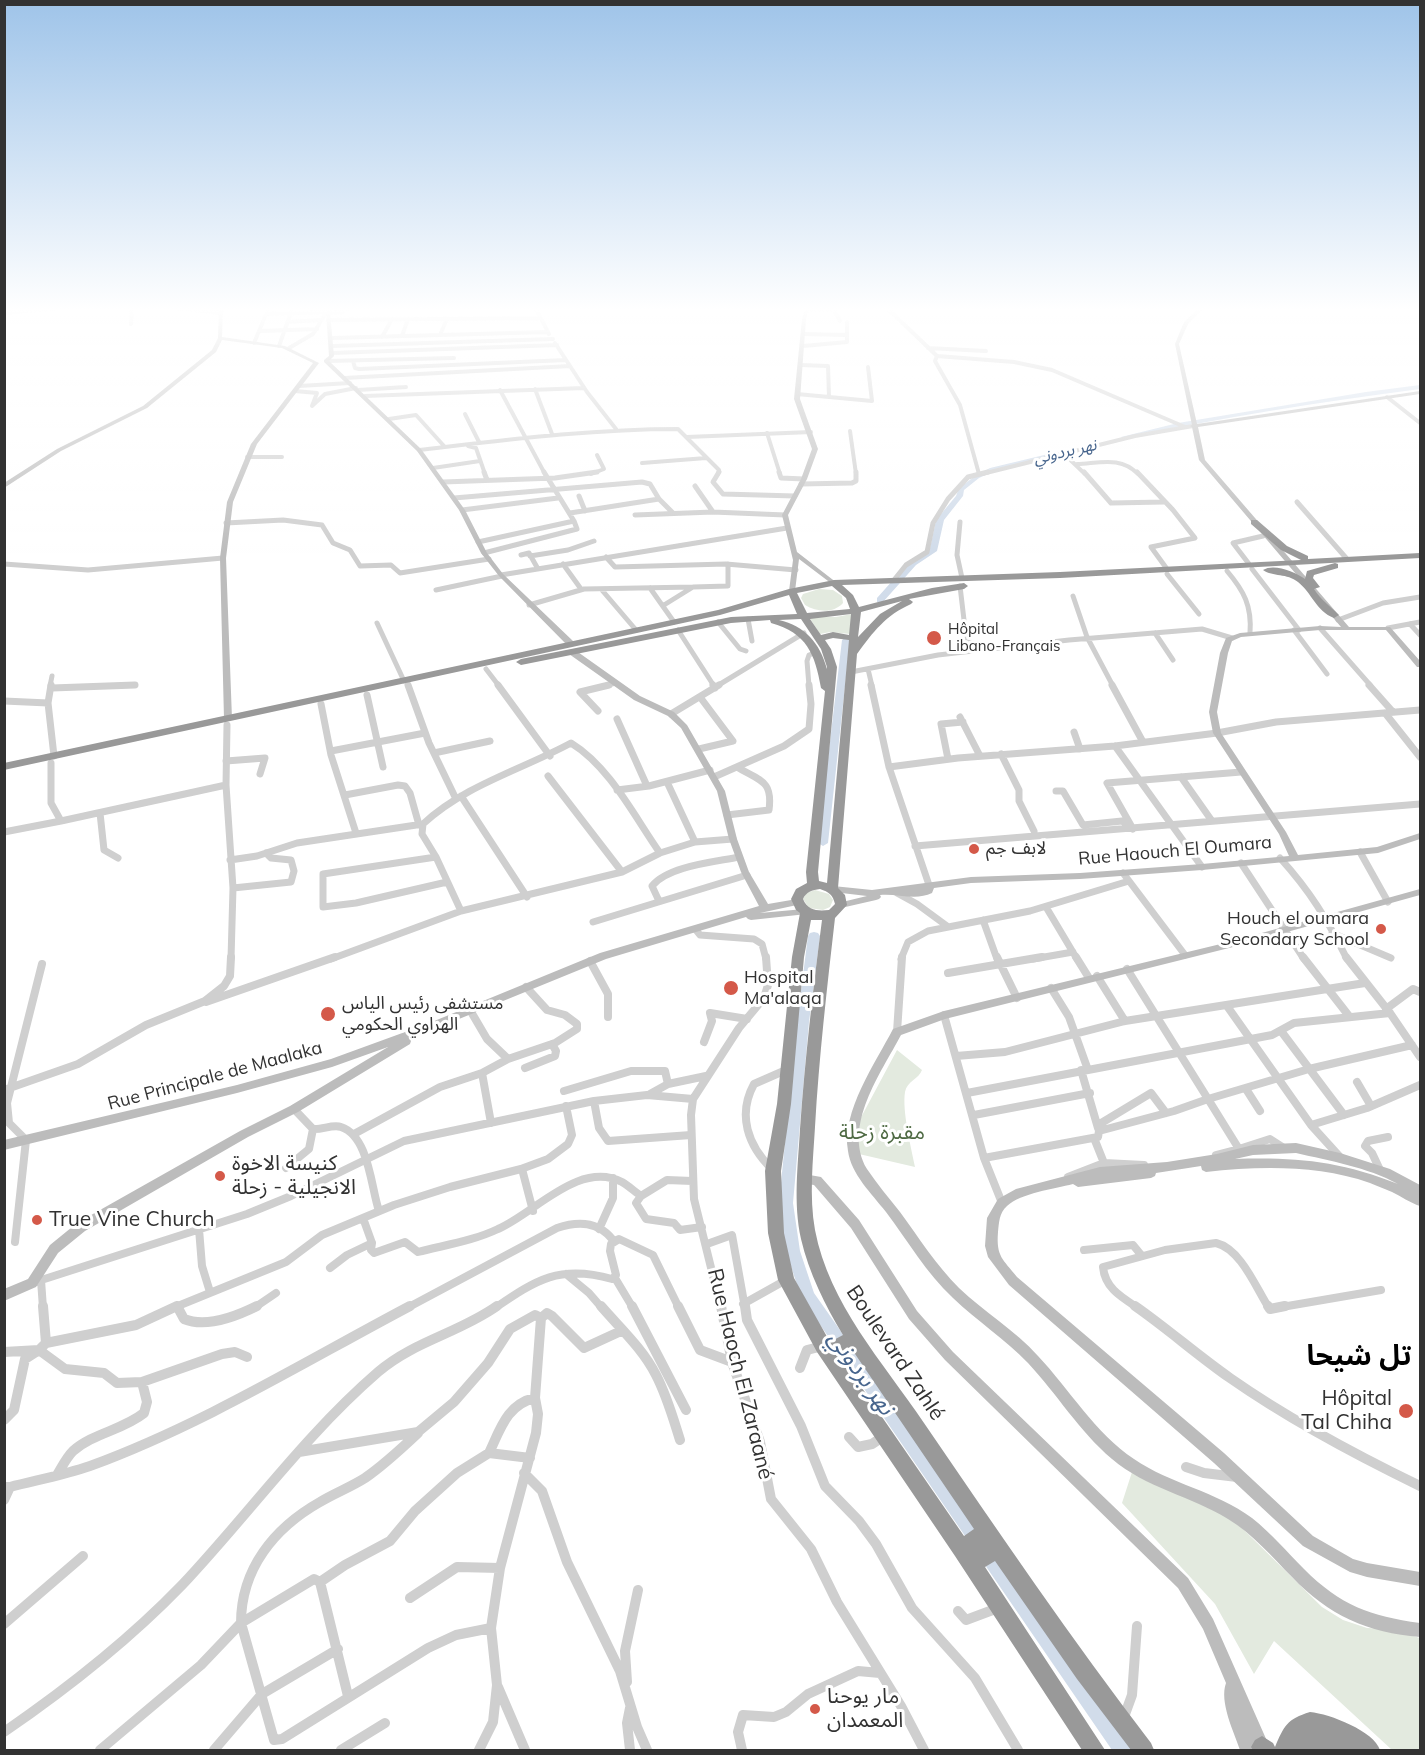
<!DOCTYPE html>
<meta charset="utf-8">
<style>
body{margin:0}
#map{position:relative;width:1425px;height:1755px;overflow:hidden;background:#fff;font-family:Mulish,sans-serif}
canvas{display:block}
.frame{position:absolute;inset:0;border:6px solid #323232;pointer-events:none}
</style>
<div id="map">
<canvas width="1425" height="1755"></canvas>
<div class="frame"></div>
</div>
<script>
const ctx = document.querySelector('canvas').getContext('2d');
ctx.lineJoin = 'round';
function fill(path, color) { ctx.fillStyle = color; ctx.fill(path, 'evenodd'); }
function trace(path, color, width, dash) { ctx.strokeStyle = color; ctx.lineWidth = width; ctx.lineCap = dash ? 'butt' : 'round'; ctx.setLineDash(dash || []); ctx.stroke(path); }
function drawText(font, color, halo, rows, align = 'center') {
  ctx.font = font + ' Mulish,"Noto Sans Arabic",sans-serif'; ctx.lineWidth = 6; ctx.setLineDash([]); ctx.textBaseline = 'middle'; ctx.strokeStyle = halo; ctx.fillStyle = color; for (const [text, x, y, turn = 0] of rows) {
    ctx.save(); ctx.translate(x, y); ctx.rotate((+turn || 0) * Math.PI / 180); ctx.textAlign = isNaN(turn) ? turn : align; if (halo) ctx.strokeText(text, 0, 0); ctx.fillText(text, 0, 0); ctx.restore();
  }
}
const green = new Path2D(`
 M819,589L833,590L842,596L843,603C833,614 817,612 805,605L801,598L803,594Z
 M852,614L850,634L830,632L820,634L809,617H836Z
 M815,890L829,894L833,900L830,907L823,910L809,908L803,899L806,893Z
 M897,1050L922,1070C919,1079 907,1081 905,1092C902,1111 911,1147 915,1167L859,1154L858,1123Z
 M1132,1472L1215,1509L1242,1528L1322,1607L1343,1620L1367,1628L1390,1629L1420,1638V1750H1392L1274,1641L1254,1674L1215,1604L1122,1503Z`);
const river = new Path2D(`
 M1420,385V389C1321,402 1221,417 1124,439L1121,437L1178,423L1366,392Z
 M1065,450L1068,452L1067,453L994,471L979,478L964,490L963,496L944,520L937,551L916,565L883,602H877V598L910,561L930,548L936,520L956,496L959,488L975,476L990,468Z
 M846,637L850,640L828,843L823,846L818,843L842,640Z
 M814,932L818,933L820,936L809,1022L793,1203L800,1251L814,1293L1130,1743L1132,1750H1112L801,1297L786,1251L779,1203L797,1022L808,936L810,933Z`);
const streetFar4 = new Path2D(`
 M165,307L222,313
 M535,307L549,334
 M886,307L937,356L1014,362L1052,370L1185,427
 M807,310H834L840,321
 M4,313L71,307
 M328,313L343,312L350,307
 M266,314L328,312
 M328,320L540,318
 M287,322L321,320
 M131,324L132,307
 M260,331L317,329
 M804,334L846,335
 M440,335L447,319
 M402,336L408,319
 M382,337L392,319
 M332,338L548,332
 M254,343L269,307
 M555,343L587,392L616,429
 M279,346L293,307
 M332,346L553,339
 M803,346L847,342V322
 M289,348L313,334L328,310
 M928,348L986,351
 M332,353L557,345
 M937,356L935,361L960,405L979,474
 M327,361L454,358
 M353,361L355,368L359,369L566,360
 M801,365L828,366L829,397
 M344,378L570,366
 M299,386L350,383
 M535,389L552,434
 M358,390L406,387
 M500,390L545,474
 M295,391L317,393L312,406
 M797,394L872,401L868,367
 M365,396L584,388
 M1387,397L1420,423
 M312,406L325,394L356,388
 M465,414L479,442
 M389,419L416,415L444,446
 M850,431L856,474
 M767,433L780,474
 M687,437L811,432
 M468,446L476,448L485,474
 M419,450C506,440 591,429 678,429L719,470L718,474
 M1063,453L1085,474
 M247,457H282
 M642,463L706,458
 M1077,464C1100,463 1121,456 1138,474
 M433,468L480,461
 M591,474L604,469L597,455
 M982,474L1135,436L1193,426`);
const streetFar3 = new Path2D(`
 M484,472L487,480
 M719,472L713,482L723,494L795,496
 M779,472L781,478L804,479
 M1084,472L1111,503L1164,502
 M1137,472L1173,510L1195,538L1151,547L1167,569
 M443,482L555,478L597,472
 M801,484L852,483L856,481V472
 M695,486L713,512
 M579,496L585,511
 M454,498L642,482L650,484L659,499L673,513
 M1297,502L1347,559
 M462,510L558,498
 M570,513L659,499
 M635,515L713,512L785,515
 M960,522L957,555L962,578
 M226,523L283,520L322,525L333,543L350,550L360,566L391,565L400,573L489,559
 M478,542L574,521L544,472
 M484,553L577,529L574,521
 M521,555L529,553L538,569
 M530,556L568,550L594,541
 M606,557L615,567L726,564L796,570
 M4,564L88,570L223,558
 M563,564L581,589
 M1249,564L1233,543L1263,536
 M1252,569L1299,630
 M1227,571C1244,591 1252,606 1250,633
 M1167,574L1199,614
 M501,575L787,528
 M894,580L906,565L927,552L933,523L948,499L968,477L988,472
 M960,586L966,637L974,648
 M650,588L674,622
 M601,589L636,630
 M436,590L502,576
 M1073,596L1087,637L1113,686
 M529,605L584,589L693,587
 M664,605L693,587L728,586V564
 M748,619L752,641
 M1338,620L1383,603L1420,597
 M718,622L740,649L746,651
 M377,623L404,681
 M1410,624L1420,635
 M1320,628L1371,686
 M1388,628L1420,622
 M678,630L714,686
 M1294,630L1327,674
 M1155,633L1173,660
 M486,669L499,686
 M868,669L872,686
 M851,672L938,655L1069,640L1202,629L1232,638
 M50,686L52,676
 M102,686L135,685
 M603,686L616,683
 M717,686L804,633
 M809,686L807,661L809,655L817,652`);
const streetFar2 = new Path2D(`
 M51,685L48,703L54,756
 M408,685L429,743L456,799
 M498,685L550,756
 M713,685L715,688
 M871,685L889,767L929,885
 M1112,685L1143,742
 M1369,685L1393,712
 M52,688L135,685
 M367,695L383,767
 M4,701L48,703
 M321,704L331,755L356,833
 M598,711L580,692L609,685
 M1385,713L1420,757
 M671,714L719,685
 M960,717L980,756
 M617,719L647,786
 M227,725L226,785L233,888L231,959
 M1074,732L1080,749
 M1115,746L1202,867
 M699,749L733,741L700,697
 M331,751L425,733
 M434,753L490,741
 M1001,754L1019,790V801L1034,831
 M948,759L941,724L963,722
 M226,761L265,758L260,774
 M51,763V803L61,821L226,785
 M889,767L958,758L1115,746L1217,733L1276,722L1420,710
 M548,776L622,872
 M714,777L784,746L809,729L811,704L809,685
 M1181,777L1212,821
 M667,782L695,842
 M617,790L649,786L710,770
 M1056,791H1063L1083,825L1122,821L1131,827
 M345,795L398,785L405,786L410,793L419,825
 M461,796L527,897
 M100,813L104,850L118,858
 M727,815L769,810C773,780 760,781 737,767
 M1133,829L1107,783L1241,772
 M4,832L61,821
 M915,846L1420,804
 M1360,852L1388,902
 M436,857L323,874V907L356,903L447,882
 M1280,858C1310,891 1327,919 1347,959
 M230,860L257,856L297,843L423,824
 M1241,863L1304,959
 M1123,873L1185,955
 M233,888L291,882L294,871L291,860L271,858L266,853
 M897,893L917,904L947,926
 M659,901L652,886C668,866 715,862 739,857
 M1046,907L1077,959
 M461,911L436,857L422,834L423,824C465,785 521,770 571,743C610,767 634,816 660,853
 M983,920L997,959
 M593,922L747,875
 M696,930L700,935L754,939L762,944L766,959
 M1332,933L1391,958
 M331,959L461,911L622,872L660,853L695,842L733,839
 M901,959L908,942L928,931L1030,911L1129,881
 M1033,959L1073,952`);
const streetFar1 = new Path2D(`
 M997,957L1017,998
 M1076,957L1089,978
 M1303,957L1349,1016
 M1346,957L1390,1013L1420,1057
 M590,961L608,994V1017
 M948,973L1042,957
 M1097,976L1125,1021
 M1051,988L1069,1017L1088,1070L1272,1035L1294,1023L1390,1013
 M206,1002L335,957
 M1227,1006L1311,1125L1340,1157
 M1386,1009L1413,989L1420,992
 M470,1010L487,1039L508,1059L482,1073L491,1123
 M944,1015L984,1158L1002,1203
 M1281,1031L1344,1115
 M897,1032L902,957
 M704,1042L712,1021L710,1013L747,1019
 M956,1056L1005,1052L1125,1021L1365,983
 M508,1059L555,1043L577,1029V1024L565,1015L547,1010L526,987
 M525,1068L555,1056L556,1051L552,1044
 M1081,1070L1098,1128
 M1357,1082L1371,1106
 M1246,1089L1260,1111
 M4,1090L78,1064L146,1025L205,1001L224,986L230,976L231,957
 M564,1091L631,1071H665L668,1084
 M967,1093L1088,1070
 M650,1094L668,1084L706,1076
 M594,1101L599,1128L608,1141L691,1135
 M294,1109L313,1129C322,1130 333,1124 341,1127C369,1136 371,1188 379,1211
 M974,1115L1090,1093
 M1098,1125L1151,1093L1166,1113
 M1311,1125L1367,1108L1420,1085
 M354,1134L440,1087L482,1073
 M1239,1149L1270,1139L1284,1148
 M1216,1155L1239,1149L1208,1099L1309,1069L1412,1045
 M984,1158L1098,1137L1099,1131L1174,1111L1208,1099L1127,969
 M1104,1163L1144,1165
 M286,1168L309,1149L313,1129
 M522,1169L533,1211
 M772,1169C748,1146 737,1115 754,1084L786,1070
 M1380,1170L1372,1153L1365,1146L1368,1141L1388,1137
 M1068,1177L1104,1163L1094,1138
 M641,1196L636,1203L646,1219L674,1223L680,1230L702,1227
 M199,1229L202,1266L210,1292
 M599,1229L613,1198V1178
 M15,1242L26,1140L9,1123L7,1103L42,964
 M372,1243L371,1250L374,1253L405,1242L418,1252C445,1245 473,1241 498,1229C535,1213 579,1160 622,1182C629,1186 635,1192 641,1196L667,1180L692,1181
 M707,1244L732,1235L745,1308
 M1084,1250L1133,1245L1142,1256
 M330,1268L347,1255L372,1243L363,1218
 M566,1274L589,1293L602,1308
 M615,1278L633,1308
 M41,1280L43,1308
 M32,1283L247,1214L291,1196L404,1141L594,1101L647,1095L693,1099
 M743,1304L786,1280
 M173,1308L286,1262L322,1235L394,1205L450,1187L521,1169L548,1159L568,1144L572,1135L566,1106
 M254,1308L276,1293
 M407,1308L557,1228C578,1221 598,1221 613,1240
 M495,1308C536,1280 560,1264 612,1279L616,1275L610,1251L611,1244L619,1239L653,1255L679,1308
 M721,1308L694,1199L691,1115L693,1099L739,1028L764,998L768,985L766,957
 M1138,1308C1121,1297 1105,1288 1103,1267L1165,1250L1216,1243C1241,1249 1256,1288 1269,1308
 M1276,1308L1381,1290`);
const street = new Path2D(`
 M43,1306L46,1343
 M177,1306L184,1319C206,1328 237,1316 257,1306
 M601,1306C620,1328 643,1349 656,1375C667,1396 673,1418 680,1440
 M632,1306L686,1410
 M678,1306L700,1350L732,1362
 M721,1306L732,1362L760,1442L771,1499L811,1549L837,1602L901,1706L924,1750
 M745,1306L747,1320L801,1426L825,1486L859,1521L876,1544L912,1608L975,1678L1018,1750
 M1135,1306C1168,1329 1197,1355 1230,1378C1290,1420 1354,1454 1420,1486
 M1268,1306L1270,1309L1285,1306
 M541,1318L547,1313L552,1316L584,1348L621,1331
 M4,1352L39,1350L46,1343L136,1325L177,1306
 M800,1368L807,1350L823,1346
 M4,1420L14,1410L25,1359L39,1350L65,1369L104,1373L117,1383L142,1382L222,1354L235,1352L247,1357
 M418,1433C401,1449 384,1465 365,1478C351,1487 335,1493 320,1502C274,1528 241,1569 241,1623L274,1740L282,1739L428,1648L456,1635L491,1628
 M849,1437L858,1447L872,1444L884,1436
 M299,1452L418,1432L454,1402L488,1363L510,1329L535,1315L541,1318L535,1398L538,1414L536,1433L500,1568L491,1628L497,1685L493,1722L479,1750
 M489,1453C500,1430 507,1404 535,1398
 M1186,1467L1204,1473L1237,1477
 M524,1473L542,1491L567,1562L620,1671L637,1727L647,1750
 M57,1475C62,1467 66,1458 73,1451C93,1433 123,1430 144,1413L147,1402L142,1382
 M4,1487H10L4,1500
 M10,1487C37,1480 64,1475 90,1466C202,1425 304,1362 410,1306
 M320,1582L345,1565L390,1541L415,1511L457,1473L489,1453L530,1458
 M410,1598L457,1567L500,1568
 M958,1611L966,1620L998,1608
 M4,1624L83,1556
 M627,1682L625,1651L638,1590
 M498,1687L525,1750
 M630,1708L627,1723L630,1750
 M1124,1717L1132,1695L1137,1626
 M4,1732C68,1688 128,1641 182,1585C248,1515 305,1435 378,1372C414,1341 459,1333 497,1306
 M100,1750L201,1665L241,1623L314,1579L320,1582L348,1696
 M214,1750L262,1694L338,1649
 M341,1750L385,1723
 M742,1750L738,1732L743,1715L774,1717L786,1712L808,1694L858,1671L880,1673`);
const secondary = new Path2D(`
 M219,307H223L222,337L285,346L319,363L257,444L233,502L226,558L232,719L228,721L224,719L220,558L227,502L251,444L313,363L282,348L222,340L216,352L147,408L61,451L4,488V483L57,449L143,406L212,350L218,338Z
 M328,307H332L330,312L334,356L329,361L421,449L465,510L487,553L503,574L573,641V645H567L499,576L481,553L459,510L417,451L324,362V360L329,356L326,312Z
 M806,307H810L806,319L800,399L818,449L807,479L788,515L797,552L837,583L834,585L832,584L799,559L795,591L792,593L789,591L793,560L782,515L801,479L812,449L794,399L802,319Z
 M1200,307H1205L1188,324L1179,344L1197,424L1420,391V394L1198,427L1205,460L1349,627H1390L1420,661V667H1417L1386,630H1320L1241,637L1232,641L1228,653L1217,712L1221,733L1286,832L1298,855L1377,847L1420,833V839L1378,853L1202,870L1080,879L971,883L934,888L932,893C916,901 896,893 880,895L881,897L879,899L876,900L841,908L838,907L836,905L838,903L867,896L833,892L828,889L830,887L833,886L872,890L971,877L1080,873L1202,864L1289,856L1279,834L1213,733L1209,712L1220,653L1226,638L1240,633L1320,626L1341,627L1199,460L1192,427L1190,426L1192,425L1175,344L1184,322Z
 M569,650H575L640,696L674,712L687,725L725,791L737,839L749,872L768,904L797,899L802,902L797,905L760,913L804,909L807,910L809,912L807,914L751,920L748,919L746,917L606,959L410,1039L411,1041L410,1044L298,1112L248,1137L85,1231L58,1253L36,1287L4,1301V1289L28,1279L50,1245L77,1223L240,1131L290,1106L388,1047L332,1067L237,1093L4,1150V1140L237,1085L331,1059L427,1024L600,953L759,906L741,872L729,839L717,791L681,728L668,716L634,700L569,654Z
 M1420,889V895L1233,947L945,1019L901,1035C881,1073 842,1126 867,1169C877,1184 889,1198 900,1212C919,1238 936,1265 959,1288C984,1312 1015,1330 1038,1356C1070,1390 1095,1433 1134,1459C1170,1484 1216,1491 1252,1518C1271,1533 1287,1552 1304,1569C1341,1606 1370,1616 1420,1623V1637C1368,1633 1328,1615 1292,1577C1272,1557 1253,1534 1228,1519C1191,1496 1146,1488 1112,1459C1079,1431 1057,1394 1028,1363C1005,1339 977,1321 953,1298C926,1273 908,1241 886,1212C872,1194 851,1174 848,1151C841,1112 876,1062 893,1029L944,1011L1233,941Z
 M1296,1143L1340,1153L1390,1169L1420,1185V1195H1419L1420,1196V1206C1410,1203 1401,1196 1392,1192C1385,1189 1377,1186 1370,1183C1318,1165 1261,1166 1206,1172L1202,1170L1201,1166L1156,1173L1155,1176L1151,1178L1078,1187L1073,1184C1054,1189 1021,1193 1007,1206C999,1213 999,1223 998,1232C996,1257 1003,1259 1017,1277L1224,1453L1313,1536L1353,1559L1367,1563L1420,1572V1586L1367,1577L1350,1572L1303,1546L1214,1463L1009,1285L988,1257L985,1246L987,1218L998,1199L1016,1189L1100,1167L1167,1162L1217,1154L1253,1145ZM1296,1153C1330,1161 1367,1167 1398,1184C1340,1161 1296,1157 1235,1159L1253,1155Z
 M804,1174L821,1177L859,1220L917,1311L953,1352L1188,1578L1213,1619L1271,1750H1240C1234,1732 1219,1702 1226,1683L1203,1629L1178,1588L945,1360L909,1319L851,1228L814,1185L800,1183L798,1179L800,1175Z`);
const highway = new Path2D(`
 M1251,520H1257L1287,546L1308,556V559L1420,553V558L1060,578L842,585L853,595L859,607L932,588L964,583L968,586L964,589L909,599L913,602L911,604C886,615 873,632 857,654L838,888L845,895L847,905L835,918C827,988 819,1057 815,1127C813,1161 809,1196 815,1230C829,1304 883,1362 924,1423C998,1531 1071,1639 1151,1743L1154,1750H1131L1077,1679L995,1561L985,1567L1105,1750H1082L955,1556L817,1352L778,1280L768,1233L765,1171L777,1104L792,957L800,913L796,910L791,899L796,889L807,883L806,872L825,691L821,688C815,654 807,633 771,623L770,620L731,623L521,665L516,662L521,659L731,617L797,614L789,595L720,615L4,770V763L718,610L789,589L834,580L1060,572L1301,560L1281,550L1251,524ZM832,586L846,598L850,609L807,613L797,593ZM902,601L880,614L858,637L861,612ZM851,614L849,635L833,632L821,635L810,619ZM801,619L821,649L827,667V669C820,643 805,626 779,620ZM833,638L849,640L827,883L819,881L818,872L837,667L831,649L825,640ZM820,889C829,892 833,895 835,904L829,910C818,911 808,911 803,899C806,892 812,890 820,889ZM811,920H822C813,989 805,1059 800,1129C798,1165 793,1203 801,1239C809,1273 825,1305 843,1335L830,1342L794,1278L784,1233L781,1171L791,1104L804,957ZM851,1348L974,1529L964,1536L840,1356Z
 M1335,563L1338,564V568L1314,575L1313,578L1320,587L1314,589C1321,600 1330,606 1339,615L1334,618C1316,611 1312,593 1298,582C1287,573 1273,577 1263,570C1274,563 1295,572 1305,579L1307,571Z
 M1310,1712C1330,1714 1374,1731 1380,1750H1253L1251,1747L1255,1740L1262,1736L1273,1743L1275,1747C1284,1726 1287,1719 1310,1712Z`);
const markers = [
 [934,638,8,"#d45949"],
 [974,849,6,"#d45949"],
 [1381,929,6,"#d45949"],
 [731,988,8,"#d45949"],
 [328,1014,8,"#d45949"],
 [220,1176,6,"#d45949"],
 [37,1220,6,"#d45949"],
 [1406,1411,8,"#d45949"],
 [815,1709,6,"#d45949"]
];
const farPoinames = [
 ["Hôpital",948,629],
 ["Libano-Français",948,646]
];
const farWaternames = [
 ["نهر بردوني",1065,452,-13]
];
const poiNames = [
 ["لابف جم",986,849],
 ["Houch el oumara",1369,919,"right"],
 ["Secondary School",1369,940,"right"],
 ["Hospital",744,978],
 ["Ma'alaqa",744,999],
 ["مستشفى رئيس الياس",342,1004],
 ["الهراوي الحكومي",342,1025]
];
const streetNames = [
 ["Rue Haouch El Oumara",1175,851,-5],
 ["Rue Principale de Maalaka",215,1076,-15]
];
const nearParknames = [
 ["مقبرة زحلة",882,1133]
];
const nearPoinames = [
 ["كنيسة الاخوة",232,1164],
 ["الانجيلية - زحلة",232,1188],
 ["True Vine Church",49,1220],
 ["Hôpital",1392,1399,"right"],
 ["Tal Chiha",1392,1423,"right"],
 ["مار يوحنا",827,1697],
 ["المعمدان",827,1721]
];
const nearStreetnames = [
 ["Boulevard Zahlé",895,1353,56],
 ["Rue Haoch El Zaraané",740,1374,76]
];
const nearWaternames = [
 ["نهر بردوني",861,1373,55]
];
const nearDistrictnames = [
 ["تل شيحا",1359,1357]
];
fill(green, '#e3eadf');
fill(river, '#d1dcea');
trace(streetFar4, '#cfcfcf', 4);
trace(streetFar3, '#cfcfcf', 5);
trace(streetFar2, '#cfcfcf', 7);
trace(streetFar1, '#cfcfcf', 8);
trace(street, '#cfcfcf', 10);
fill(secondary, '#bcbcbc');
fill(highway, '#999');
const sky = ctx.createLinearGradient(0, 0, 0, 553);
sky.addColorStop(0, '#9fc4e9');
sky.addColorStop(0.56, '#fff');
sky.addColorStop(1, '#ffffff00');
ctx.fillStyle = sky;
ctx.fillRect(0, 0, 1425, 553);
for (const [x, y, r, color] of markers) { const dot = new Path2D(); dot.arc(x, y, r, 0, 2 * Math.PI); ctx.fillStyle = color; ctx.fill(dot); trace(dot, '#fff', 2); }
drawText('15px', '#323232', '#fff', farPoinames, 'left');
drawText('italic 16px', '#47658d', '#fff', farWaternames);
drawText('18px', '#323232', '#fff', poiNames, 'left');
drawText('18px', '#323232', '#fff', streetNames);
drawText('21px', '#4e6a43', '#fff', nearParknames);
drawText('21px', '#323232', '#fff', nearPoinames, 'left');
drawText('21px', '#323232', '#fff', nearStreetnames);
drawText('italic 24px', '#47658d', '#fff', nearWaternames);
drawText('bold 28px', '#000', '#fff', nearDistrictnames);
</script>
